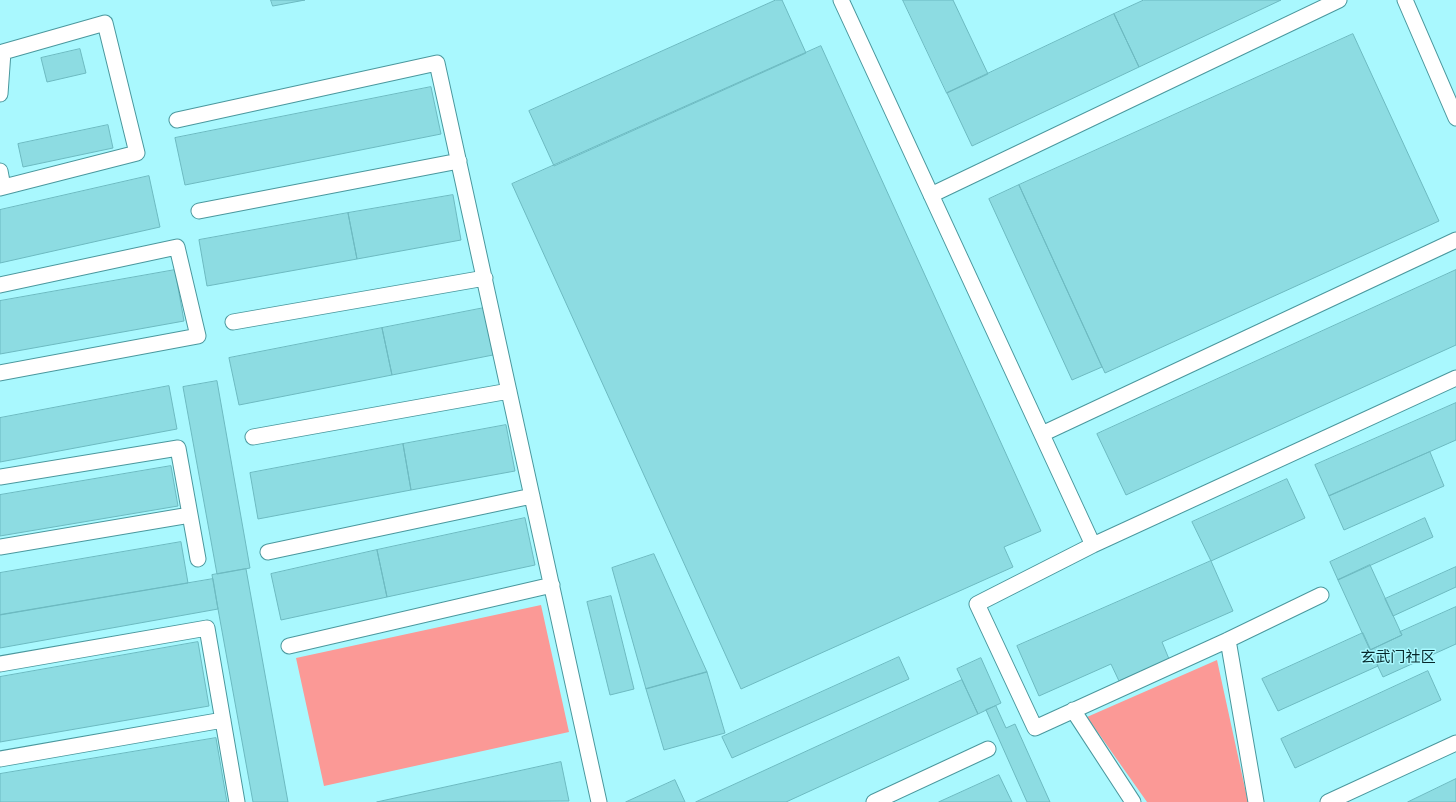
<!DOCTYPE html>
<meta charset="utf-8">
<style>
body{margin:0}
canvas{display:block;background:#a9f8fe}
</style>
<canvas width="1456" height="802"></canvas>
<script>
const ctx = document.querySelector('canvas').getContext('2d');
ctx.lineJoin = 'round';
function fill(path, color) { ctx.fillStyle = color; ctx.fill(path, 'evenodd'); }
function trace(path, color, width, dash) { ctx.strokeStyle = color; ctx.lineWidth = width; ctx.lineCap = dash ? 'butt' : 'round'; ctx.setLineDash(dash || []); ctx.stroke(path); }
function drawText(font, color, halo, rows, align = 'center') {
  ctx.font = font + ' "Exo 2","Noto Sans SC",sans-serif'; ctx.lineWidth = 3; ctx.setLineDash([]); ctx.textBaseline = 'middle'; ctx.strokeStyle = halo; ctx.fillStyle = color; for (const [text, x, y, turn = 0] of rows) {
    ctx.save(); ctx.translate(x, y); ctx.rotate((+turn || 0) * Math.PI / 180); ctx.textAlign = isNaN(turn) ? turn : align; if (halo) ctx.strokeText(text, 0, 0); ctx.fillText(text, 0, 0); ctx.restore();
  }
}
const green = new Path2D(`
 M541,605L569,732L324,786L296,658Z
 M1217,660L1248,802H1147L1087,717Z`);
const building = new Path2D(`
 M271,0H305L273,6Z
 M776,0H782L806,53L554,166L529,111Z
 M903,0H953L988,74L947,93Z
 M1144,0H1281L1139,67L1114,14Z
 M1114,14L1139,67L972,146L947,93Z
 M1353,34L1439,221L1105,373L1019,185Z
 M821,46L1041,531L1004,547L1013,567L741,689L512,184Z
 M80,49L86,73L47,82L41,58Z
 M431,87L441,134L185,185L175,138Z
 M108,125L113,148L23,167L18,144Z
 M149,176L160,227L0,263V210Z
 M1019,185L1102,367L1072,380L989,199Z
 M453,195L461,240L357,259L348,213Z
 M348,213L357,259L207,286L199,240Z
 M175,270L184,321L0,354V301Z
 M1456,270V345L1126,495L1097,434Z
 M484,308L493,355L392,375L382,328Z
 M382,328L392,375L239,405L229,358Z
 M217,381L250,568L217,574L183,387Z
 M169,386L177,429L0,462V418Z
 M1456,403V440L1329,496L1315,465Z
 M506,425L515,471L411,490L403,444Z
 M403,444L411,490L258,519L250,473Z
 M1430,452L1444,486L1344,530L1329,496Z
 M171,466L178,506L0,536V495Z
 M1287,479L1305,518L1211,561L1192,522Z
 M525,518L535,565L387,597L377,550Z
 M1425,518L1433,537L1338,580L1330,562Z
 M181,542L188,583L0,615V573Z
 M377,550L387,597L281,620L271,574Z
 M654,554L707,672L646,689L612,568Z
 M1211,561L1233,611L1162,642L1169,659L1119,681L1111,664L1039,696L1017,646Z
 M1370,565L1402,635L1370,650L1338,580Z
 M1456,567V587L1393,616L1385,599Z
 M246,569L288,802H253L218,609L212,575Z
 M213,579L218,609L0,648V615Z
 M611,596L634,689L610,695L587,602Z
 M1456,607V644L1383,677L1370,650L1402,635L1400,632Z
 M1363,633L1378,666L1278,711L1262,679Z
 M198,642L209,706L0,742V677Z
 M899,657L909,679L732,758L722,737Z
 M981,658L1001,703L978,714L957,669Z
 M1428,671L1441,700L1295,768L1281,739Z
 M707,672L725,733L664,750L646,689Z
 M962,680L978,714L786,802H696Z
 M996,706L1006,728L1015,724L1050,802H1027L986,710Z
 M216,738L227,802H0V774Z
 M561,762L569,801L377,802Z
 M999,775L1012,802H939Z
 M1456,779V802H1408Z
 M675,780L685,802H626Z`);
const lane = new Path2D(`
 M841,0L1093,545
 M1405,0L1456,118
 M0,94L3,52L105,23L137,153L0,188
 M177,120L437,63L599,802
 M0,171L3,187
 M931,195L1339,0
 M199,211L459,161
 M0,285L177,247L198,336L0,373
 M233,322L485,278
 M1042,434L1456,240
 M253,437L509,391
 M0,477L178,448L198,559
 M0,547L190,515
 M268,552L532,496
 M1321,595L1228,640L1035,728L977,604L1093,545L1456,378
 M1228,640L1256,802
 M289,646L552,585
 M0,664L207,628L237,802
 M1073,710L1133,802
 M0,759L223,720
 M874,802L988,749
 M1328,802L1456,743`);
const quarterNames = [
 ["玄武门社区",1398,657]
];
fill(green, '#fb9996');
fill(building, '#8ddce2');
trace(building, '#6dbac1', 1);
trace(lane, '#4a989e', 17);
trace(lane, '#fff', 15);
drawText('15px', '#05272a', '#a9f8fe', quarterNames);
</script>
